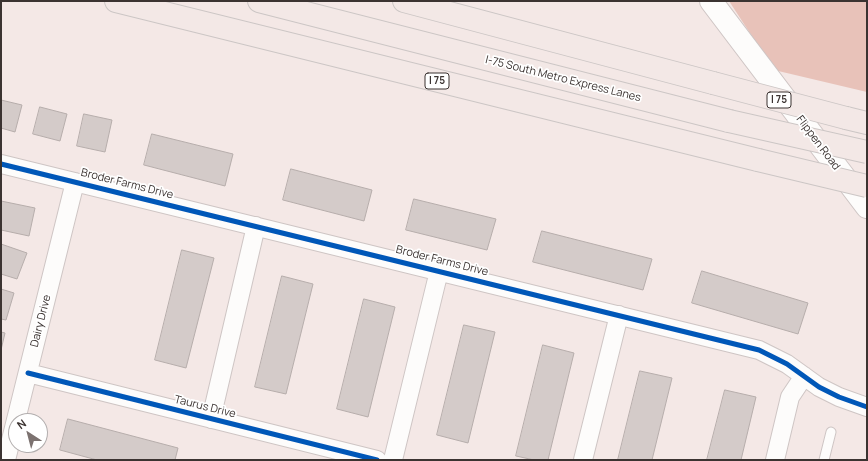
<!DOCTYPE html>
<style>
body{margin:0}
#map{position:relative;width:868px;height:461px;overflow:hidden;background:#f4e8e6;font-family:Manrope,sans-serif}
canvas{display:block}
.frame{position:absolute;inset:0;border:2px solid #3b3331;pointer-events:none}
.north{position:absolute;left:8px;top:413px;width:40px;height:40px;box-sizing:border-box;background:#fff;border:1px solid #b1adad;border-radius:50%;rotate:324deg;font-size:11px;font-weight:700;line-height:16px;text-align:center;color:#3b3331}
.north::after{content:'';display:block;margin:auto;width:14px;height:18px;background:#7c7270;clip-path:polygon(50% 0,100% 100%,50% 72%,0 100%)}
</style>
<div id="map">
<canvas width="868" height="461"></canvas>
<div class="frame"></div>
<div class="north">N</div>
</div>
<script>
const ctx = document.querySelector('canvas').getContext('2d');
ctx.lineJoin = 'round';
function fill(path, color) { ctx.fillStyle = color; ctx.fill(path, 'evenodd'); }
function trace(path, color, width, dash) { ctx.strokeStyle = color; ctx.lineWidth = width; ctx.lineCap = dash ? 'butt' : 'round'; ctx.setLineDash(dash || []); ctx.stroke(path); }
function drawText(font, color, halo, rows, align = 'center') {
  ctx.font = font + ' Manrope,sans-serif'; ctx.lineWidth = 3.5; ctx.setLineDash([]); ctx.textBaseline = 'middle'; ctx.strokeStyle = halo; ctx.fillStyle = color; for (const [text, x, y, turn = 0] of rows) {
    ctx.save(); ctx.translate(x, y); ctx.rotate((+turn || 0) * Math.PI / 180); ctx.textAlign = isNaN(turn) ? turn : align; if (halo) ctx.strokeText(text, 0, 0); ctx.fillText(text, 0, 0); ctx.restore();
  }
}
const forest = new Path2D(`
 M729,1H867V92L774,70Z`);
const building = new Path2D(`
 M1,100L22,105L15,132L1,128Z
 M40,107L67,114L60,141L33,134Z
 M84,114L112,120L105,152L77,146Z
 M152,134L233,154L225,186L144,165Z
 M291,169L372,190L364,221L283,200Z
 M414,199L496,219L487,250L406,230Z
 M1,201L35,208L29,236L1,230Z
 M542,231L652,259L643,290L533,262Z
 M1,244L27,253L17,279L1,274Z
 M182,250L214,258L186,368L155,360Z
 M702,271L808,303L798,334L692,303Z
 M282,276L313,284L286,394L255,387Z
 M1,289L14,293L6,320L1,319Z
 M364,299L395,307L368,417L337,409Z
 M464,325L495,332L468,443L437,435Z
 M1,332L5,333L1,350Z
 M543,345L574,353L548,460H534L516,456Z
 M640,371L672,378L652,460H618Z
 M725,390L756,397L741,460H707Z
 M68,419L178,448L175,460H97L60,450Z`);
const service = new Path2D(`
 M824,460L831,432`);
const minor = new Path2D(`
 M1,164L759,350L787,364L819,387L839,397L867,407
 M28,373L377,460
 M211,419L256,226
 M6,460L75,182
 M393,460L439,271
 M583,460L619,315
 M775,460L790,397L804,376`);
const tertiary = new Path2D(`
 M711,1L867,207`);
const motorway = new Path2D(`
 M116,1L758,160
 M259,1L729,121
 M404,1L713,83
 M846,118L867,123`);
const motorwayBridge = new Path2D(`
 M713,83L846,118
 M729,121L867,152
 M758,160L867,186`);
const cycleway = new Path2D(`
 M1,164L759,350L787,364L819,387L839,397L867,407
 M28,373L377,460`);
const shields = [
 [437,81,24],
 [779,100,24]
];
const shieldNames = [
 ["I 75",437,81],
 ["I 75",779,100]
];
const streetNames = [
 ["I-75 South Metro Express Lanes",563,79,14],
 ["Flippen Road",818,143,53],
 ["Broder Farms Drive",127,184,14],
 ["Broder Farms Drive",442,261,14],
 ["Dairy Drive",41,321,-76],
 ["Taurus Drive",205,407,14]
];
fill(forest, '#e8c2b9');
fill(building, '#d4cbc9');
trace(building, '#b6adab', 1);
trace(service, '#cec5c4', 11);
trace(minor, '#cec5c4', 20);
trace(tertiary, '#cec5c4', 24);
trace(motorway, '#ccc6c5', 24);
trace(service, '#fdfcfb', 9);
trace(minor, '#fdfcfb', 18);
trace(tertiary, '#fdfcfb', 22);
trace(motorway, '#f3e8e6', 22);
trace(motorwayBridge, '#ccc6c5', 24, []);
trace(motorwayBridge, '#f3e8e6', 22);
trace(cycleway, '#0057b8', 5);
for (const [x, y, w] of shields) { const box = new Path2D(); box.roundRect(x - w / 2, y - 8, w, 16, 3); ctx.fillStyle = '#fff'; ctx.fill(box); trace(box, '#3b3331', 1); }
drawText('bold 10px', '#3b3331', null, shieldNames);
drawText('11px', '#3b3331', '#fff', streetNames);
</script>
